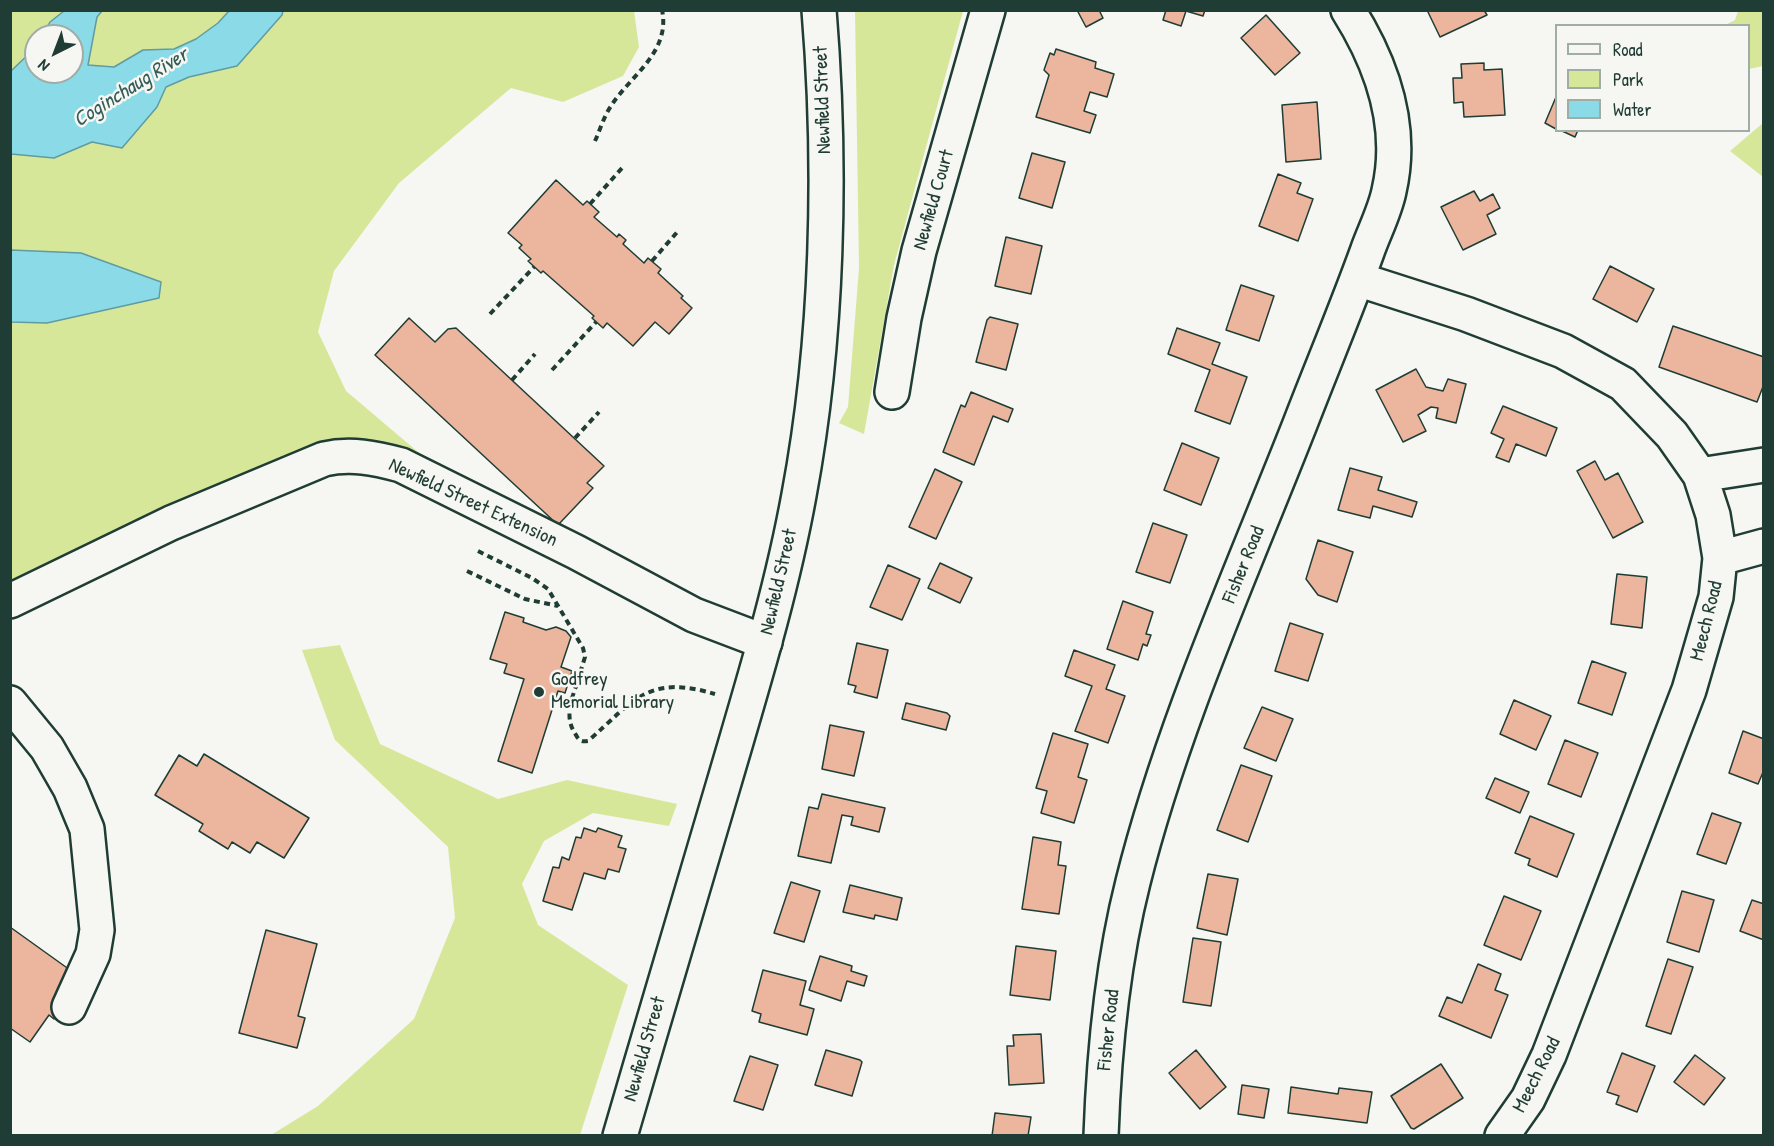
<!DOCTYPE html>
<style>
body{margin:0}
#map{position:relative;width:1774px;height:1146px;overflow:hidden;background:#f6f6f2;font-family:"Patrick Hand",sans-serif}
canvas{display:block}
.frame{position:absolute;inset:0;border:12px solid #1f3d34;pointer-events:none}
.legend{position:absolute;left:1555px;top:24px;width:195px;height:108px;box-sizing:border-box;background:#f6f6f2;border:2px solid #a0aca6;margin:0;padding:8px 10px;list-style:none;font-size:18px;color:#1f3d34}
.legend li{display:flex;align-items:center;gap:12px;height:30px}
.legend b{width:30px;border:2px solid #a0aca6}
.north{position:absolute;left:24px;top:24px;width:60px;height:60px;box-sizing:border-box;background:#f6f6f2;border:2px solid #a0aca6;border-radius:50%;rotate:222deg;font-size:16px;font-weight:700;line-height:24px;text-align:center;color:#1f3d34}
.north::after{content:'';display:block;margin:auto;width:21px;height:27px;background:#1f3d34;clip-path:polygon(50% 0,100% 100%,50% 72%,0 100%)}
</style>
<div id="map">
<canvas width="1774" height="1146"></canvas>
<div class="frame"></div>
<ul class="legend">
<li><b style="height:8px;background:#f6f6f2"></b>Road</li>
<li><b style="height:16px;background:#d7e79a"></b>Park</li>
<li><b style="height:16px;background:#8bdae8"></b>Water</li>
</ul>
<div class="north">N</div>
</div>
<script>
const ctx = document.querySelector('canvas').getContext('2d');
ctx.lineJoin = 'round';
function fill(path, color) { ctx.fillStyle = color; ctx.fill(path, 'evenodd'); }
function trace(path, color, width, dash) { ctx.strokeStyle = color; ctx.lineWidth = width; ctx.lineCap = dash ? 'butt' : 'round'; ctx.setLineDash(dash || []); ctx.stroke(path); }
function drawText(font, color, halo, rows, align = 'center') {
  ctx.font = font + ' "Patrick Hand",sans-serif'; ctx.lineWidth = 5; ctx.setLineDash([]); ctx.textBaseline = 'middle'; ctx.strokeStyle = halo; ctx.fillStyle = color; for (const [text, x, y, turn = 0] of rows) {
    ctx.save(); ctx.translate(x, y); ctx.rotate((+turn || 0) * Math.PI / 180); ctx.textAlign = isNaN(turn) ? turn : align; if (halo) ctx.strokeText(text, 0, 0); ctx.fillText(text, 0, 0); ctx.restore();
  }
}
const green = new Path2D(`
 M11,11H634L639,47L623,76L563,102L511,88L399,183L334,271L318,332L346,391L431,463L361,440L11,584ZM36,36H72V72H36Z
 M855,11H963L894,265L864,434L839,423L848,407L859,268Z
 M1738,11H1763V66L1749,69L1748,26L1725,25L1735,20Z
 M1763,123V177L1730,151Z
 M340,645L380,744L498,799L567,780L677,804L669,826L593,813L544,841L522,884L538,925L628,985L580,1135H271L318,1106L414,1019L455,918L448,847L335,740L302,650Z`);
const water = new Path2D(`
 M64,11H102L97,17L88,65L114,67L143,50L174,49L196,39L218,23L229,11H283L282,15L237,66L189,77L166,87L157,107L122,148L92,142L54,158L11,154V71L36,47V72H72V36H42L50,22Z
 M11,250L81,253L161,282L159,298L47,323L11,322Z`);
const building = new Path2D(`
 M1077,10H1099L1103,18L1086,27Z
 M1166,10H1205L1203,16L1186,11L1181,26L1163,20Z
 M1427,10H1484L1487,15L1440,37Z
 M1266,15L1300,53L1275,75L1241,38Z
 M1056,49L1096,62L1095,68L1114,74L1107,97L1090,92L1084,111L1096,115L1090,133L1036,117L1049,75L1044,70L1050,53L1054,55Z
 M1484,63V70L1502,69L1505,115L1464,117L1463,102L1454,103L1453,78H1462L1461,64Z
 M1556,97V129L1545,123Z
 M1317,102L1321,159L1286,162L1282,105Z
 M1560,130H1578L1575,137Z
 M1032,153L1065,162L1052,208L1019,198Z
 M1278,174L1301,183L1297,193L1313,199L1298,241L1259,226Z
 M556,180L583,205L587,201L599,212L594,217L617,237L619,234L626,240L623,244L644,263L648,258L661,269L658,273L683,296L681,298L692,308L669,334L655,322L633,346L607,323L603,328L592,318L594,316L543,271L541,273L528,261L531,259L519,248L522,245L508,233Z
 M1474,191L1480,201L1493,194L1500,208L1487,215L1496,234L1463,250L1441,207Z
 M1006,237L1042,246L1031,294L995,286Z
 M1610,266L1654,289L1637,322L1593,299Z
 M1241,285L1274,296L1259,341L1226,330Z
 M990,317L1018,324L1006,370L976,362L987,320Z
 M409,318L435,342L448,329L456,328L604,466L587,483L593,488L558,525L375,355Z
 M1673,326L1764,357V384L1757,402L1659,367Z
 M1177,328L1220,343L1212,364L1247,377L1230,424L1195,411L1210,370L1168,354Z
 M1416,369L1426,387L1443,391L1448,379L1466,384L1456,423L1436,418L1438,408L1431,407L1418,415L1426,431L1403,442L1376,390Z
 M971,392L1013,409L1008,422L993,416L974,465L943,452L961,405L965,407Z
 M1503,406L1557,428L1546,456L1516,444L1509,462L1496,457L1504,439L1491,433Z
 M1182,443L1219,458L1201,505L1164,490Z
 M1595,461L1605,480L1618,473L1643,522L1613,538L1577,471Z
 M1350,468L1382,477L1378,490L1417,502L1412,517L1373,506L1370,518L1338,510Z
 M935,469L962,482L936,539L909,527Z
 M1153,523L1187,535L1170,583L1136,572Z
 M1318,540L1353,552L1337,602L1318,595L1306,579Z
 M940,563L972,578L960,603L928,588Z
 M888,565L920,579L902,620L870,607Z
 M1617,574L1647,577L1642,628L1611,624Z
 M1123,601L1153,612L1146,634L1151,635L1147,646L1143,644L1138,660L1107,649Z
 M505,612L524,618L523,622L546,630L556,627L566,631L571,637L561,667L572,671L565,693L558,691L532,773L498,761L524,679L504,673L507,664L490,659Z
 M1290,623L1323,634L1308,681L1275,671Z
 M857,643L888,650L877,698L854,692L856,686L848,684Z
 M1074,650L1115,665L1106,689L1125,696L1108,743L1075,731L1092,686L1065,676Z
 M1592,661L1626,673L1612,715L1578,703Z
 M1514,700L1551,716L1536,750L1500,734Z
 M906,703L947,713L950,716L946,730L902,719Z
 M1262,707L1293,719L1276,761L1244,748Z
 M830,725L864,732L854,776L822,769Z
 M1743,731L1764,739V770L1758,784L1729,773Z
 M1053,733L1088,744L1078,777L1087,780L1074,823L1041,813L1047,791L1036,788Z
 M1565,740L1598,753L1581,797L1548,784Z
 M204,754L309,818L284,858L257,842L250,853L232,842L228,849L199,831L203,824L155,795L179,755L197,766Z
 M1241,765L1272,776L1248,842L1217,830Z
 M1495,778L1529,792L1520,813L1486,798Z
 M822,794L885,808L879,832L851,825L853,817L842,815L831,863L798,856L809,807L818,809Z
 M1712,813L1741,823L1726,864L1697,854Z
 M1530,816L1574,834L1557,877L1528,865L1530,859L1515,853Z
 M584,828L596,832L598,828L622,836L618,847L626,849L619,872L608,869L605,879L584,873L572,910L543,901L553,867L559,868L562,857L569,860L576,837L581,838Z
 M1033,837L1061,842L1058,865L1066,866L1059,914L1022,909Z
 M1208,874L1238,879L1227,935L1197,928Z
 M791,882L820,891L804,942L774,933Z
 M850,885L902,898L897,920L875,915L874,919L843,912Z
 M1682,891L1714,900L1699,952L1667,942Z
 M1504,896L1541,911L1521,960L1484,945Z
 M1752,900L1764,904V940L1740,931Z
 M10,927L77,975L63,1005L54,1019L49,1015L30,1042L10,1028Z
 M266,930L317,944L298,1016L305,1018L297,1048L239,1033Z
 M1193,938L1221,942L1211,1006L1183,1002Z
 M1016,946L1056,951L1050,1000L1010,995Z
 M820,956L852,966L851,971L867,976L864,986L847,981L841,1001L809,990Z
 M1668,959L1693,967L1671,1034L1646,1026Z
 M1478,964L1501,974L1495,990L1508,995L1491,1038L1439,1016L1447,997L1462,1003Z
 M763,970L806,981L800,1005L814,1009L807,1035L759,1022L761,1014L752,1011Z
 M1041,1034L1044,1083L1009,1085L1007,1046H1014L1013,1035Z
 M826,1050L860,1060L862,1062L852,1096L815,1085Z
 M1196,1050L1226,1087L1200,1109L1169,1073Z
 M1622,1053L1655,1066L1637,1112L1616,1104L1619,1096L1607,1092Z
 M1695,1055L1725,1078L1704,1105L1674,1082Z
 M750,1056L778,1065L763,1110L734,1101Z
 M1441,1064L1463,1098L1414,1129L1411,1128L1391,1096Z
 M1242,1085L1269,1089L1264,1118L1238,1114Z
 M1291,1087L1338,1094L1339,1088L1372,1092L1367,1123L1288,1113Z
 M995,1113L1031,1117L1028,1136H992Z`);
const path = new Path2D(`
 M595,141C600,130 604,116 611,106C630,76 671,52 662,10
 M590,204L622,168
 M652,261L679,230
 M490,314L534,267
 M552,370L596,322
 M512,380L535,354
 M575,438L599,412
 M478,551L532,578L548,589L583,648L585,657L577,683L569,681
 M467,571L525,599L558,606
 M577,683C571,701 564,718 576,735C579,741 582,742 588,741C635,700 648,674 715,694`);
const minor = new Path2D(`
 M1357,279L1466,314L1563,351L1623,384L1672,435L1700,475L1713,515L1720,558L1716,597L1689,690L1549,1055L1528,1099L1502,1136
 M892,392L904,318L919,251L988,10
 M1700,475L1764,465
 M1720,558L1764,546
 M10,601L171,523L324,459C351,453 375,458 401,465L576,552L694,615L765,642
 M10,703L47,748L70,788L87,829L97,930L93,954L69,1007
 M1101,1136C1104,1051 1112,965 1133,882C1172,726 1241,574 1300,424C1322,367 1346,310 1367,252C1374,232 1385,211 1389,191C1404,126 1382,64 1348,10`);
const major = new Path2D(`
 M620,1136C654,1019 689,902 723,786C751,690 781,594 799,495C828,340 832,168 819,10`);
const markers = [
 [539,692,6,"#1f3d34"]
];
const streetNames = [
 ["Newfield Street",823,100,-92],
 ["Newfield Court",934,200,-74],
 ["Newfield Street Extension",473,503,25],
 ["Fisher Road",1244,565,-68],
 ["Newfield Street",779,582,-77],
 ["Meech Road",1707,621,-76],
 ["Fisher Road",1109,1030,-84],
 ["Newfield Street",645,1049,-74],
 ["Meech Road",1537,1075,-63]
];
const poiNames = [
 ["Godfrey",551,680],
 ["Memorial Library",551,703]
];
const waterNames = [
 ["Coginchaug River",131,88,-32]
];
fill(green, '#d7e79a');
fill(water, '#8bdae8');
trace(water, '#609ba0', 1.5);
fill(building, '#ebb59e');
trace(building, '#1f3d34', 1.5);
trace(minor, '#1f3d34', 38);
trace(major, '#1f3d34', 38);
trace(path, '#1f3d34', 4, [6, 4.5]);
trace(minor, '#f6f6f2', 33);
trace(major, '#f6f6f2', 33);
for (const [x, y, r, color] of markers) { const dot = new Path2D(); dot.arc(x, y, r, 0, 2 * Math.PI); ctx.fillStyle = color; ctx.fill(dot); trace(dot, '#f6f6f2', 2); }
drawText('20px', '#1f3d34', '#f6f6f2', streetNames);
drawText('20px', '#1f3d34', '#f6f6f2', poiNames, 'left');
drawText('italic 21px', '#355c58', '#f6f6f2', waterNames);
</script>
